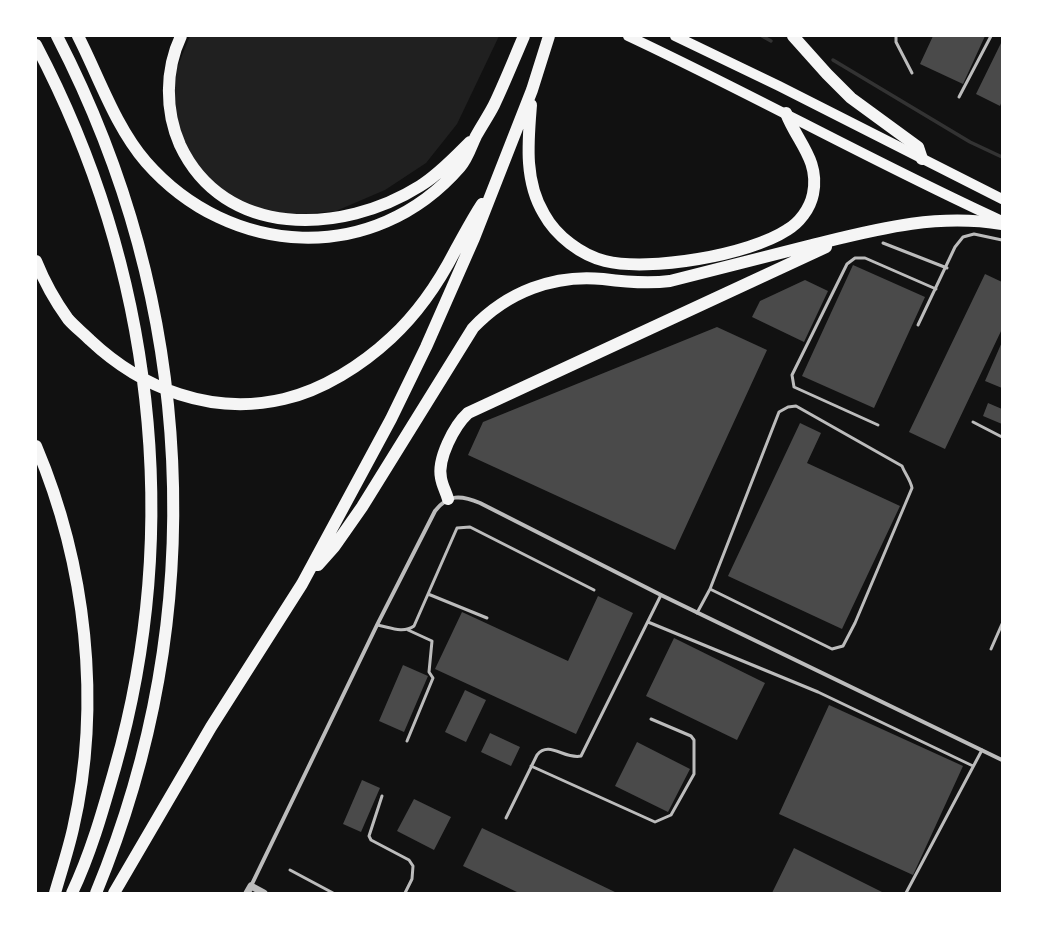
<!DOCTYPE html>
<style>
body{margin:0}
#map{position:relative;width:1038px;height:929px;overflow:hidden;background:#111;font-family:Manrope,sans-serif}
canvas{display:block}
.frame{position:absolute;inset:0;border:37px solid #fff;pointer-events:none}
</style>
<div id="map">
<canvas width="1038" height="929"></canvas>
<div class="frame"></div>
</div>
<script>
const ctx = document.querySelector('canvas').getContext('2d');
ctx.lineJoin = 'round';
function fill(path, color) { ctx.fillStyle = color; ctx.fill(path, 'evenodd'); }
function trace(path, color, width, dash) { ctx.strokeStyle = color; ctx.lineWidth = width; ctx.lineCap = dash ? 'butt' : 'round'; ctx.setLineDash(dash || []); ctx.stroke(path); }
const green = new Path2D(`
 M190,36H499L457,124L426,163L385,190L336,211L279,216L226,194L205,175L188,151L178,125L174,96L177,68Z`);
const stream = new Path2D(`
 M762,36L771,41
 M833,60L970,142L1002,157`);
const building = new Path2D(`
 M933,36H985L963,84L920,64Z
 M1002,41V101L1000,106L976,94Z
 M853,265L925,297L874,408L802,376Z
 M985,274L1002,282V329L945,449L909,432Z
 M805,280L828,291L804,342L752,317L760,301Z
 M717,327L767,350L675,550L468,455L483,422Z
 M1002,342V388L985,381Z
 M988,403L1002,409V424L983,416Z
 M800,423L821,433L807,463L900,506L842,629L728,576Z
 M598,596L633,613L576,734L435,669L462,612L568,661Z
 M674,638L765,683L737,740L646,696Z
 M403,665L428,676L404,732L379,721Z
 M465,690L486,700L466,742L445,732Z
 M829,705L963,766L913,875L779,814Z
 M490,733L520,747L511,766L481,752Z
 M637,742L690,769L668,812L615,786Z
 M362,780L380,788L361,832L343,824Z
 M414,799L451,817L434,850L397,831Z
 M482,828L617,893H519L463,866Z
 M794,848L884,893H772Z`);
const service = new Path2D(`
 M896,36V42L912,73
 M959,97L991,36
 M883,243L947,268
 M918,325L955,247L963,237L974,234L1002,240
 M973,422L1002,437
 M878,425L794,387L792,375L847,264L855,258H865L936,289
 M428,594L487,618
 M697,613L710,589L779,412L788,407L796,406L902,466C905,474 910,479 912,488L855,623L843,646L832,649L710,589
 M648,622L818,692L973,766
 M377,625C389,627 403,634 414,626L457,528L470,527L594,590
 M991,649L1002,624
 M407,741L433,678L429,672L432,641L408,630
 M531,766L655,822L671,815L694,774V740L691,736L651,719
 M382,796L369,836L371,840L409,860L413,866L412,879L405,893
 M506,818L537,755C549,740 565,760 581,756L661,595
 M290,870L333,893
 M906,893L982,750`);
const minor = new Path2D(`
 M251,886L377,625L435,511C448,494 461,495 480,503L661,595L1002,760`);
const tertiary = new Path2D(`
 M247,893L251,886L264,893`);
const primary = new Path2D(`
 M628,36C754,95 875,163 1002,221
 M675,36L779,86L1002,199`);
const motorway = new Path2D(`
 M57,36C196,306 212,612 96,893
 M78,36C99,77 115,126 146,162C230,258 374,266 460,167C468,158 471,146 476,136C482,125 489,115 494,105C505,82 514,59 524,36
 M181,36C165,70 165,111 180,145C224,239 342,235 420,186C438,175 455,157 470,142
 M793,36L827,74L851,98L918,147L922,159
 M36,45C153,268 184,525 115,768C103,810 91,853 72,893
 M531,105C528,142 524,181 544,214C556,236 581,255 605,261C649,272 749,255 787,230C799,223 810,209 813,194C820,160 797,142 786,113
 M36,261C44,281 55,301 68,319C74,326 83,333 90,340C142,389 212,416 284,399C323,390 362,365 391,338C417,314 439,282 455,251C464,235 472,219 482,204
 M36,446C86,564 102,703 73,829C68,851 61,872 55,893
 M448,499C446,492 442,485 441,478C437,459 454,426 468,413L826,247
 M318,565L334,547L362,507L473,328C507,292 554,274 603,279C626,282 647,284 670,281C716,269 762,258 808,246C874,230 933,213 1002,224
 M114,893L211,727L302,584L391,419L426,347L474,238L532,90L549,36`);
fill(green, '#202020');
trace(stream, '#333', 3.5);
fill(building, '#4a4a4a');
trace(service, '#bcbcbc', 3);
trace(minor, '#bcbcbc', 4);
trace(tertiary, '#bcbcbc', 7);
trace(primary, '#f5f5f5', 10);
trace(motorway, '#f5f5f5', 12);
</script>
